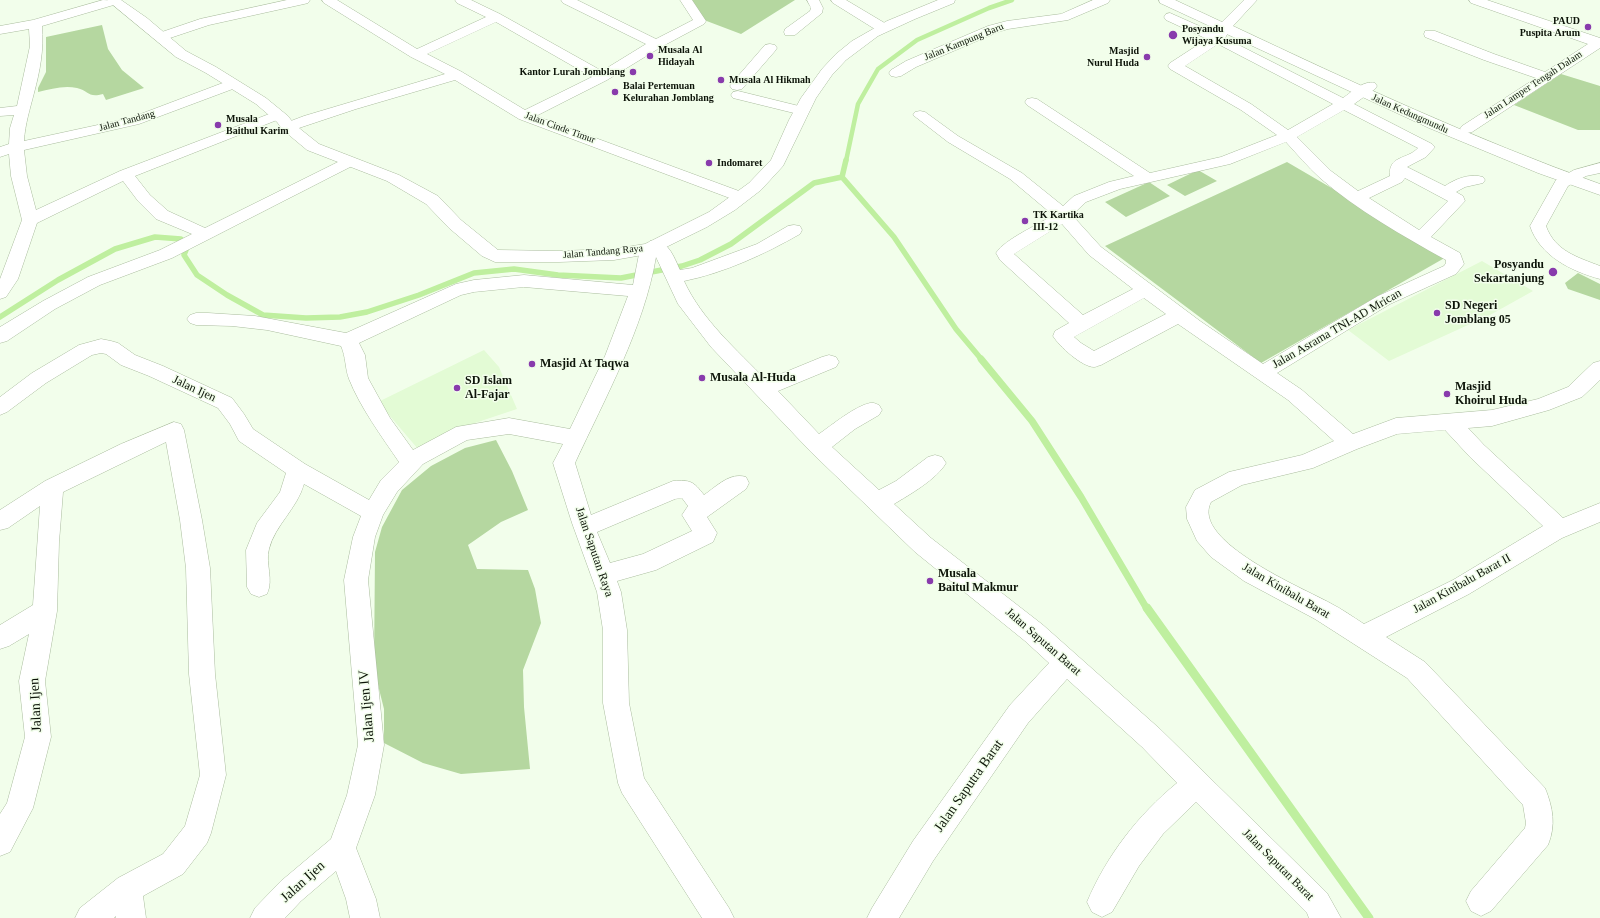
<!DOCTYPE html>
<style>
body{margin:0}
canvas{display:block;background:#f2feeb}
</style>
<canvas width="1600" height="918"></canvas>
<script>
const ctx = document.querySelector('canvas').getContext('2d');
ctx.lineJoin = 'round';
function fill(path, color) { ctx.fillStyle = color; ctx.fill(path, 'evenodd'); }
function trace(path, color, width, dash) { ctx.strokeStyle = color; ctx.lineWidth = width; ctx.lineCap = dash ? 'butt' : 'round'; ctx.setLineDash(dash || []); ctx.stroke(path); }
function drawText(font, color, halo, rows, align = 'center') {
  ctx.font = font + ' Georgia,serif'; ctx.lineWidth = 3; ctx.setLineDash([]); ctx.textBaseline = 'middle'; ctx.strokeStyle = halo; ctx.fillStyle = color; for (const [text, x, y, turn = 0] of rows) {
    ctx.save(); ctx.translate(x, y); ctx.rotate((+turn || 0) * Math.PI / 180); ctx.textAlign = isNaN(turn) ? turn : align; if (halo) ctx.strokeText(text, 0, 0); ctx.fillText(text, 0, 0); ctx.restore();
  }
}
const built = new Path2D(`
 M1482,261L1533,291L1490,315L1389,361L1348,330Z
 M484,350L499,367L517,409L469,425L418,449L378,402Z`);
const green = new Path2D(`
 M690,0H795L741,34L704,20Z
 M102,25L108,49L122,70L144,88L106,100L103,94C88,98 89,91 77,88C64,85 51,89 38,92V88L46,72V37Z
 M1561,74L1600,86V130H1578L1514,105Z
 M1287,162L1448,256L1261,363L1105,246Z
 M1198,170L1217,181L1185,196L1167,185Z
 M1149,182L1170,196L1126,217L1105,202Z
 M1578,273L1600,284V300L1568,289L1565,283Z
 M496,440L512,471L528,510L501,522L468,545L477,569L528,570L535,589L541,623L523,670L524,707L530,769L461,774L423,763L384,743V709L374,669L375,552L382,527L402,490L431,466L465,448Z`);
const streamFar3 = new Path2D(`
 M846,161L858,104L878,69L917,40L989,8L1012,0`);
const streamFar2 = new Path2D(`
 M846,160L842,177L894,237L956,329L982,360
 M0,317L58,280L115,249L155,237L181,239L188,245L184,255L197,275L227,295L263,315L306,318L340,317L367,312L419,295L474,273L514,269L558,275L621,278L682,266L700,260L731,244L814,183L842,177`);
const streamFar1 = new Path2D(`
 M981,359L1032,421L1081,497L1147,609`);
const stream = new Path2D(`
 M1147,608L1369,918`);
const street = new Path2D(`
 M103,0L119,1L117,4L42,26C44,49 40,71 34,93C30,109 25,124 24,141L130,118L228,81L233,80L238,81L240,84L238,87L139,124L24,150L27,176L36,210L120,171L277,111L282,112L284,115L282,118L135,176L150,195L168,211L205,228L344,159L349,157L354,159L357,162L354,165L172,258L100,285L55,309L7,341L0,343V327L43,301L88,277L160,250L192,234L156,219L138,201L123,181L37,223L18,279L6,297L0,299V279L22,220L11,176L9,154L0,157V147L9,144L10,128L14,115L0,116V108L17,106L30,46L29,29L0,34V26L33,20Z
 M287,0H310L308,3L304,4L209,25L161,41L156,40L154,37L156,34L200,19Z
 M322,0H337L417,49L486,17L457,3L455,0H471L500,14L602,71L646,44L563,3L561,0H577L656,39L693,20L680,0H692L706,21L704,24L661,47L607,80L536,116L747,194L749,197L747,200L741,202L735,200L519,119L455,80L356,109L293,130L288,131L283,130L281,127L283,124L304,116L445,74L411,57L324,3ZM496,22L592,77L525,110L462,72L427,54Z
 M807,0H819L823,8L822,13L795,35H785L784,32L785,29L810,11L811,8Z
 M831,0H846L888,25L889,28L888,31H878L833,3Z
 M1093,0H1110L1108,3L1068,20L1008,29L998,32L916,67L901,76L896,77L891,76L889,73L891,70L906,61L988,26L1007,21L1061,14Z
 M1469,0H1487L1600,38V48L1472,132L1467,133L1462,132L1460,129L1462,126L1536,78L1484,60L1425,37L1424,34L1425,31H1435L1494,54L1545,72L1588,44L1471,3Z
 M1170,13L1215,33L1220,25H1230L1231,28L1225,38L1343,98C1352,92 1363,80 1375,83L1377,86L1375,89L1354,104L1432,144L1435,147L1426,157L1407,167L1445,186C1455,179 1470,173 1483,177L1485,180L1483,183L1465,187L1456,192L1463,196L1465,201L1431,237L1460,253L1464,264L1456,274L1390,304L1277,373L1302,390L1353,434L1396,418L1492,410L1538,399L1568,387L1593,363L1600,361V380L1582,397L1549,410L1492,426L1468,428L1484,445L1563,518L1600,503V522L1562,538L1469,594L1386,637L1425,662L1545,788C1553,808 1556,825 1548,845L1491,911L1481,916L1471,911L1466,901L1471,891L1525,828L1526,823L1523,805L1407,678L1315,619L1244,581L1211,557L1197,541L1187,519L1186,507L1195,490L1229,472L1302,455L1334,441L1288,400L1178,324L1101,365C1099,365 1097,367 1094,367C1082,367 1059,346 1053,336L1055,331L1069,323L1000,260L996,253C1005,239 1038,225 1053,215L1010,179L948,142L913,115L915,112L920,111L925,112L958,136L1022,173L1063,206L1074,196L1109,182L1134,176L1027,105L1025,102L1027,99L1032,98L1037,99L1150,173L1221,157L1277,135L1241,110L1170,69L1168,66L1170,63L1207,39L1166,20L1164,17L1166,14ZM1218,44L1333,104L1288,130L1251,104L1185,66ZM1344,110L1418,148C1407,160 1388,155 1390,176L1358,191L1331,171L1297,137ZM1286,142C1297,154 1308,167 1320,178C1357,210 1403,236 1446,260V263L1444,266L1378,296L1263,364L1200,321L1101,247L1072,215L1086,202L1120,189L1230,164ZM1405,178L1448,201L1419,230L1369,198L1402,182ZM1062,224L1089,255L1133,289L1083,315L1014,254ZM1144,298L1166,314L1094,351L1081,343L1074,337ZM1445,430L1470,457L1543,526L1453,580L1364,624C1353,617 1342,609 1330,603C1305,589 1190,541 1211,502L1242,485L1313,468L1357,449L1397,434Z
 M770,44L775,45L777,48L775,51L742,89L737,90L732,89L730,86L732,83L765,45Z
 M738,91L807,108L809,111L807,114L802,115L733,98L731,95L733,92Z
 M1600,163V173L1586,176L1568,186L1546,226C1555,251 1577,257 1600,266V279C1571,271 1540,256 1530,226L1556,180L1574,170Z
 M794,225L800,226L802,230L800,234C765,254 724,273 684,281C702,320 737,350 766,380L822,357L829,355L836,357L839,362L836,367L778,391L819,434C832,425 855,406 870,403C873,402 876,404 879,405L882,410L879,415L855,429L832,447L879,490L896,481L928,457L935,455L942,457L946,463C937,479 909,495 894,504L931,538L1043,625L1160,729L1327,893L1341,918H1309L1307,913L1196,802L1163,834L1139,866L1112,912L1102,917L1092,912L1087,902C1107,855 1138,815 1177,783L1142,747L1067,679L1028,723L933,861L899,918H867L872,908L913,841L1010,705L1049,663L1025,641L915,552L811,452L711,347L678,304L656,257C644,328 605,398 575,463L591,515L673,481C691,480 693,481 704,495C717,486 730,472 746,477L749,483L746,489L707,517L717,533L713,542L656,570L617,581L621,592L627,630L629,703L644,778L729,908L734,918H702L622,793L618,783L603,703V630L597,592L572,523L553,463L563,444L509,434L467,440L423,464L397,492L383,515L375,537L368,580L384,745L375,795L356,848L376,899L380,918H350L346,899L336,871L301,901L285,918H250L255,908L281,881L331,839L347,795L358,745L344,580L353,537L361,516L304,484C297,509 275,525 269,549C265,564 274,579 267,594L259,597L251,594L247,587L246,550L257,523L280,492L286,473L239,441L230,424L218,408L149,376L121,365L106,354L101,353L92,355L46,383L7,412L0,415V397L32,373L79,345L101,339L111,341L118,343L135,355L163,366L232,398L244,414L253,429L305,464L369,500L381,480L399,462C382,437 360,407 349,379C345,369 346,357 341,346L267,330L232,326L196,325L190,323L187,319L190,315L196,313H208L255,316L346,333L456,284L474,280L524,275L633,285L640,249L643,245L648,244L650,241C667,237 674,257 680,270L692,268L757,244L788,226ZM524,287L628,296L605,356L570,429L509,418L456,427L413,450L390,418L368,378L365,355L359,343L461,295L474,292ZM682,498L688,506L682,515L692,531L643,554L610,563L597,532L675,499Z
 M174,422L181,424L184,430L202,520L210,568L215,674L226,775L211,833L207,843L183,874L143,896L146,918H116V916L114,918H75L80,908L118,878L163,854L185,826L200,775L189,674L186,568L180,520L166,442L63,492L59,542L57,611L45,681L51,737L33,808L10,852L0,856V814L7,803L25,737L19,681L29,634L9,646L0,649V625L33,605L40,506L8,528L0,530V510L45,481L121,444Z`);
const secondary = new Path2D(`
 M107,0H121L147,18L186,51L216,67L266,98L288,116L294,124L319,144L399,175L438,196L461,220L498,250L559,251L614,249L645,244L709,212L749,183L771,160L789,120L801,98L822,69L836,54L852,41L887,21L938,0H955L954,3L915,19L878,36L846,60L832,75L816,98L783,166L761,190L735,210L707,227L654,253L614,260L559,262H495L482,256L449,228L426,204L387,181L307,150L283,130L277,122L256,104L206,73L176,57Z
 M1159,0H1175L1222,22L1244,0H1257L1233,26C1354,83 1474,139 1600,184V195L1538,173L1429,128L1160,3Z`);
const markers = [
 [1588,27,4,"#883bac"],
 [1173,35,5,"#883bac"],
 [650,56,4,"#883bac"],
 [1147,57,4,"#883bac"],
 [633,72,4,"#883bac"],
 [721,80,4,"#883bac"],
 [615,92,4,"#883bac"],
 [218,125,4,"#883bac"],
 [709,163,4,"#883bac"],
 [1025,221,4,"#883bac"],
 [1553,272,5,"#883bac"],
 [1437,313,4,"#883bac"],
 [532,364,4,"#883bac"],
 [702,378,4,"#883bac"],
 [457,388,4,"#883bac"],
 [1447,394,4,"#883bac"],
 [930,581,4,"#883bac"]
];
const farPoinames = [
 ["PAUD",1580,21,"right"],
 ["Puspita Arum",1580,33,"right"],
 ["Posyandu",1182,29],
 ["Wijaya Kusuma",1182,41],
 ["Musala Al",658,50],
 ["Hidayah",658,62],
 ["Masjid",1139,51,"right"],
 ["Nurul Huda",1139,63,"right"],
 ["Kantor Lurah Jomblang",625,72,"right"],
 ["Musala Al Hikmah",729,80],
 ["Balai Pertemuan",623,86],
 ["Kelurahan Jomblang",623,98],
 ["Musala",226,119],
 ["Baithul Karim",226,131],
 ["Indomaret",717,163],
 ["TK Kartika",1033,215],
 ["III-12",1033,227]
];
const farStreetnames = [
 ["Jalan Kampung Baru",964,42,-22],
 ["Jalan Lamper Tengah Dalam",1533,85,-33],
 ["Jalan Kedungmundu",1410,114,24],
 ["Jalan Tandang",127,121,-15],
 ["Jalan Cinde Timur",560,128,20],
 ["Jalan Tandang Raya",603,252,-5]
];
const poiNames = [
 ["Posyandu",1544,265,"right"],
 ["Sekartanjung",1544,279,"right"],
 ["SD Negeri",1445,306],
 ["Jomblang 05",1445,320],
 ["Masjid At Taqwa",540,364],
 ["Musala Al-Huda",710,378],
 ["SD Islam",465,381],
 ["Al-Fajar",465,395],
 ["Masjid",1455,387],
 ["Khoirul Huda",1455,401],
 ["Musala",938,574],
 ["Baitul Makmur",938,588]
];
const streetNames = [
 ["Jalan Asrama TNI-AD Mrican",1337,329,-30],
 ["Jalan Ijen",194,389,25],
 ["Jalan Saputan Raya",594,552,71],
 ["Jalan Kinibalu Barat II",1462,584,-29],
 ["Jalan Kinibalu Barat",1286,591,30],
 ["Jalan Saputan Barat",1043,642,41],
 ["Jalan Saputan Barat",1278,865,45]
];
const nearStreetnames = [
 ["Jalan Ijen",36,705,-93],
 ["Jalan Ijen IV",367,706,-95],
 ["Jalan Saputra Barat",969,786,-55],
 ["Jalan Ijen",303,882,-42]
];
fill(built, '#e3fbd5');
fill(green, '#b5d7a0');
trace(streamFar3, '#bfef9f', 4.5);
trace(streamFar2, '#bfef9f', 5.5);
trace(streamFar1, '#bfef9f', 7);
trace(stream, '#bfef9f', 9);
trace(street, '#aabc9e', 1);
trace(secondary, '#aabc9e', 1);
fill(street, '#fff');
fill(secondary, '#fff');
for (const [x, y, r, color] of markers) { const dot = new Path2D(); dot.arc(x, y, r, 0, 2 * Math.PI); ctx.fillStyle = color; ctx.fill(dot); trace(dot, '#f2feeb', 1.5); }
drawText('bold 10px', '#0d1409', '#f2feeb', farPoinames, 'left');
drawText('10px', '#0d1409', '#f2feeb', farStreetnames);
drawText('bold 12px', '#0d1409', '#f2feeb', poiNames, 'left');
drawText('12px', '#0d1409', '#f2feeb', streetNames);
drawText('14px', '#0d1409', '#f2feeb', nearStreetnames);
</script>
